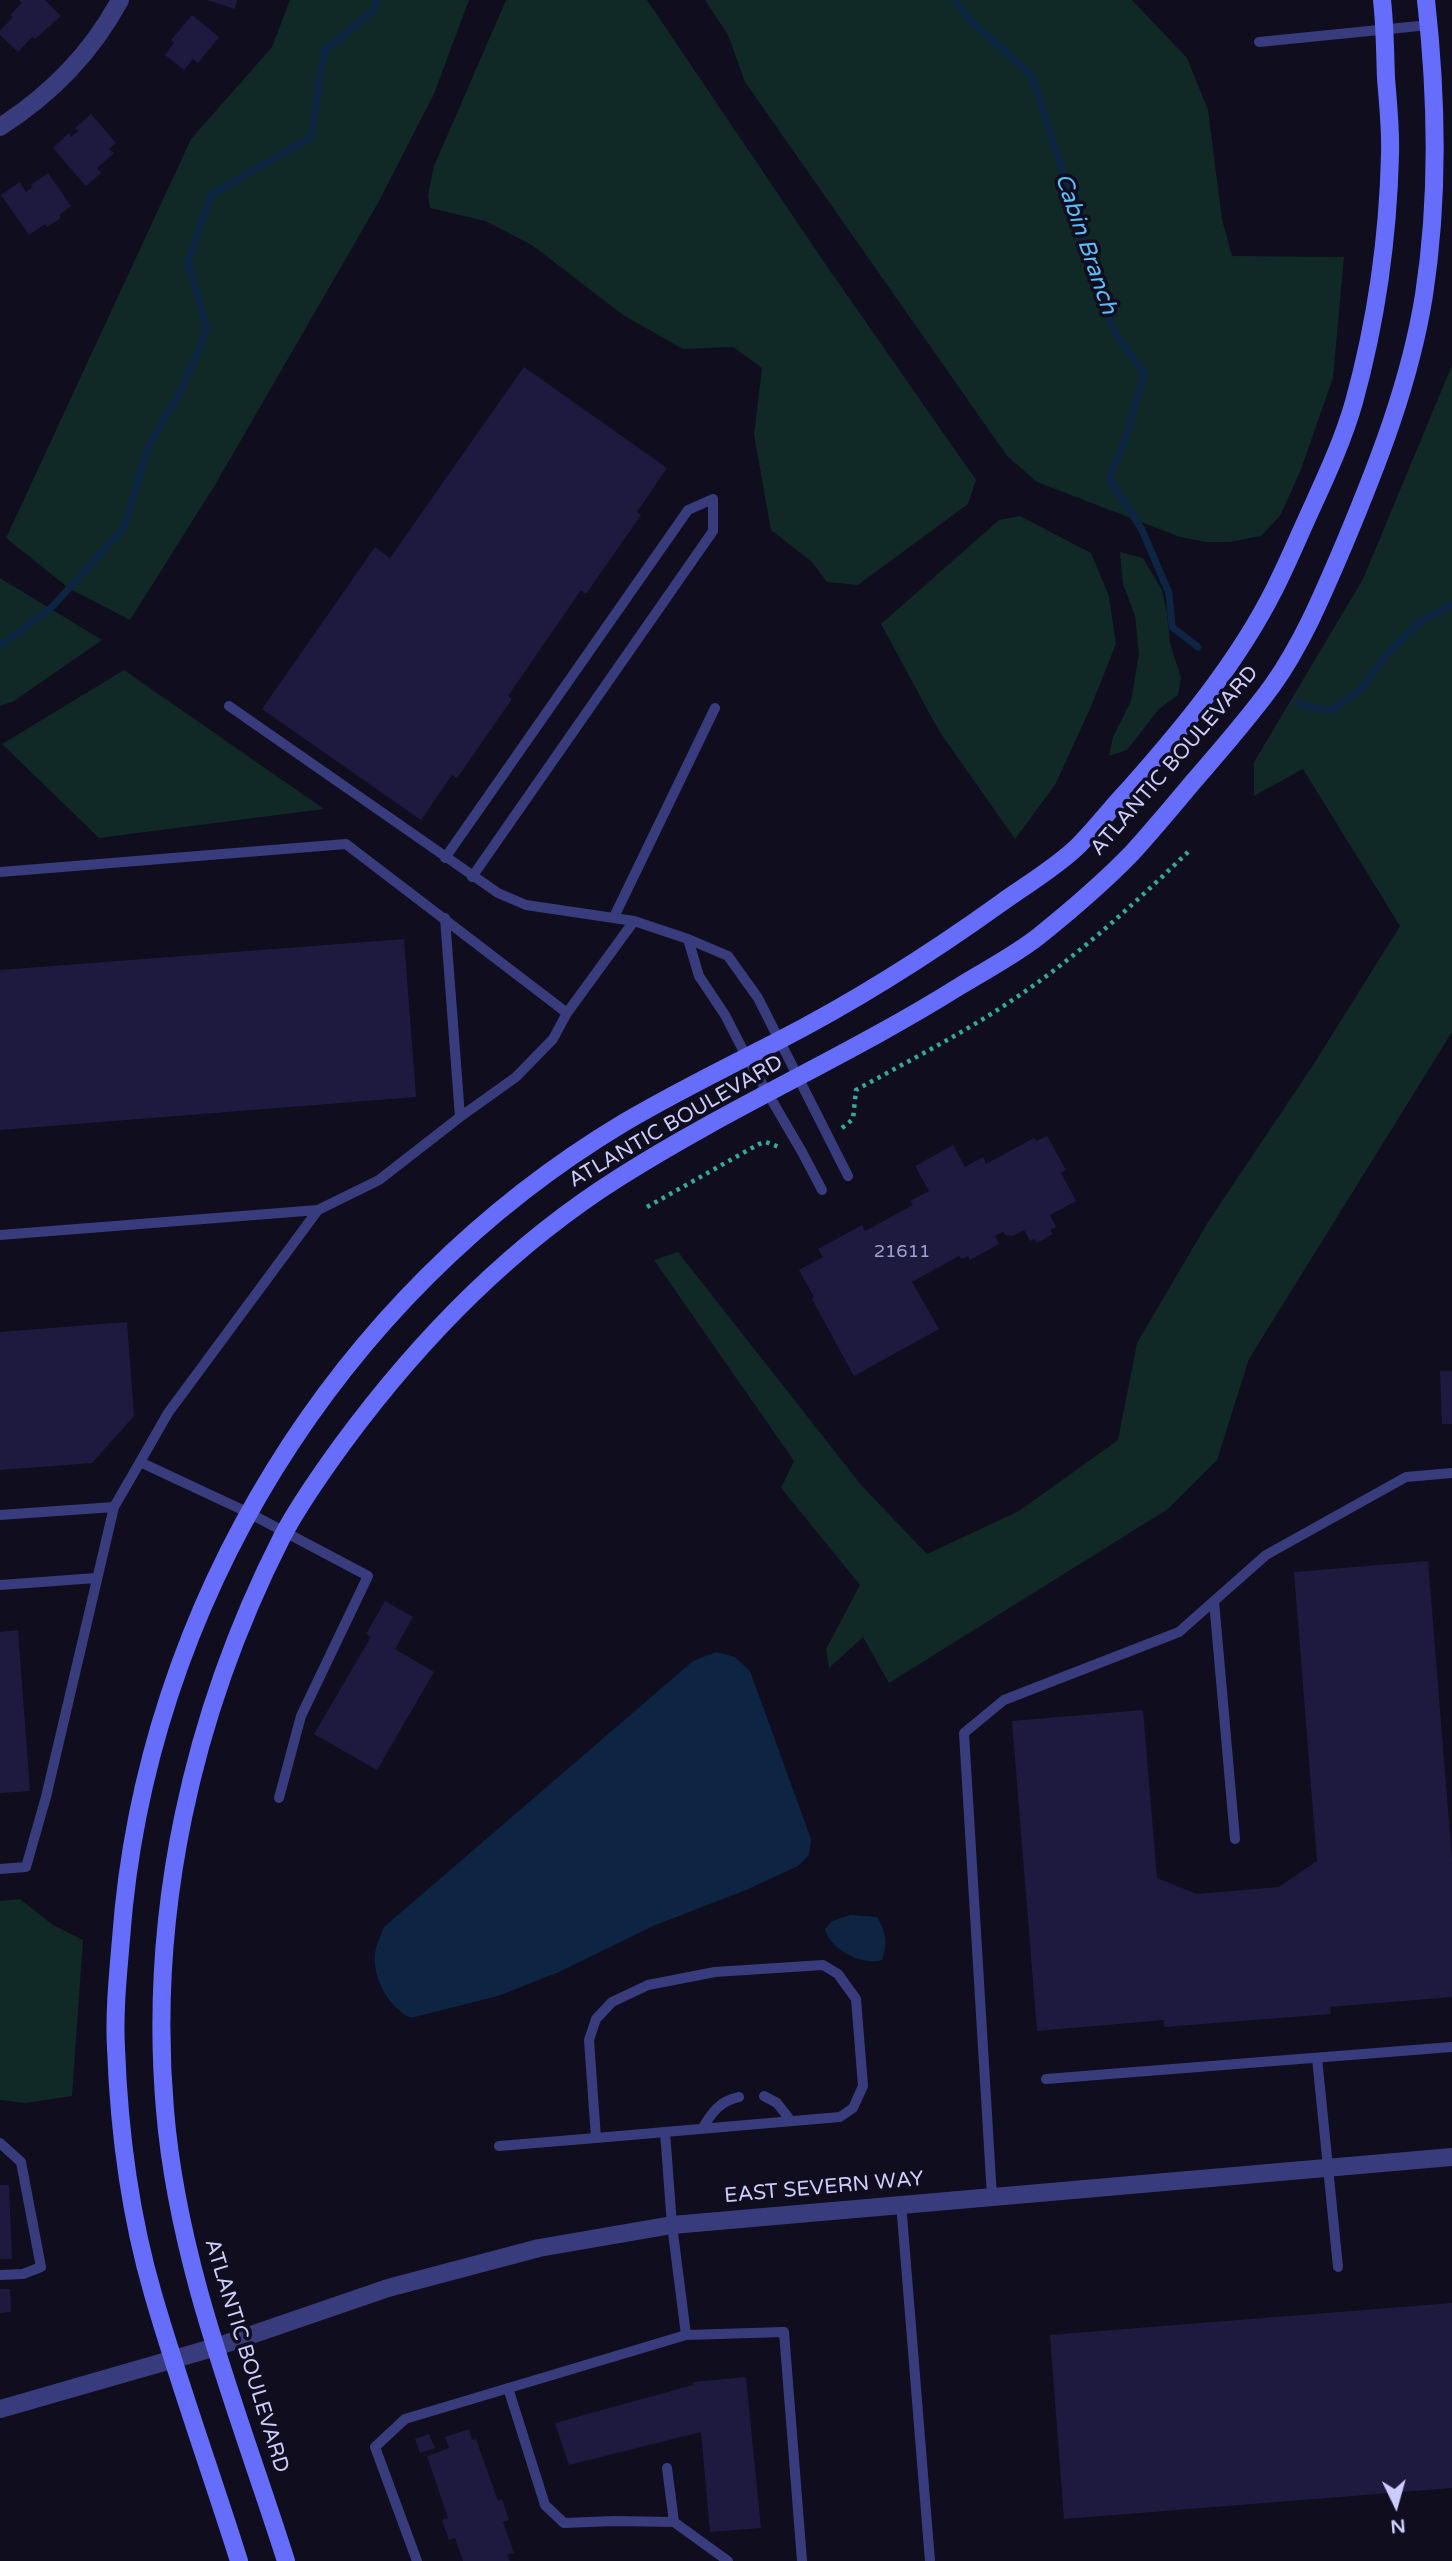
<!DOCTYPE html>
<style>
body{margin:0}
#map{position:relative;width:1452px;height:2561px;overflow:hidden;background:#0f0d1e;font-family:"Varela Round",sans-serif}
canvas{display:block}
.north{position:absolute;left:1361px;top:2470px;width:70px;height:70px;-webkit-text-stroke:5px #0f0d1e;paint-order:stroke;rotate:175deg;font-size:19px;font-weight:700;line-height:28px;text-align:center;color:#ceccfd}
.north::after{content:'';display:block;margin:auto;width:24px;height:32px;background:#ceccfd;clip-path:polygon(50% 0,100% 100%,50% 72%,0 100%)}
</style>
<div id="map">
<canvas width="1452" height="2561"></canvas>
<div class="north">N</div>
</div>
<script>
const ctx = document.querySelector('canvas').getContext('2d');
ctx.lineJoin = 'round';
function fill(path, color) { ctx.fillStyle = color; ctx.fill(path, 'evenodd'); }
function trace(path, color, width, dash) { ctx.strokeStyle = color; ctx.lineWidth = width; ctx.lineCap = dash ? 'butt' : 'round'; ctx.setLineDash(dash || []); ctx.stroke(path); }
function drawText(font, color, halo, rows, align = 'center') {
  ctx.font = font + ' "Varela Round",sans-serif'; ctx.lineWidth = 7; ctx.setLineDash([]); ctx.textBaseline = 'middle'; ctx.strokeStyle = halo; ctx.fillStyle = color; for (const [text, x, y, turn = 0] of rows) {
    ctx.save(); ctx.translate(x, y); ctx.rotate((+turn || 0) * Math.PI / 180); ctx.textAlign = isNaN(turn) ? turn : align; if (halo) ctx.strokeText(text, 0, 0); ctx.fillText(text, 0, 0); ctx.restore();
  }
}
const green = new Path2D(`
 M290,0H469L434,94L378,203L215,485L130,620L70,589L6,538L191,139L272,47Z
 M506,0H647L824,262L976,480L968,504L858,585L827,582L812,562L771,530L754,435L762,368L733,347L683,349L623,315L532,245L485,221L430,208L428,195L434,166Z
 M705,0H1132L1187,58L1208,110L1222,219L1232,256L1344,257L1333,378L1300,472L1280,516L1261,536L1230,542H1206L1180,537L1037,482L1007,456L745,82L728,35Z
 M1452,365V1032L1249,1359L1217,1460L1168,1509L889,1683L863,1637L829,1668L826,1649L860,1585L781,1488L794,1461L654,1260L678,1252L862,1486L927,1554L1019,1511L1118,1440L1137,1343L1208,1222L1315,1062L1400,926L1303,769L1254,796V762L1363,579Z
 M1020,516L1091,553L1109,596L1116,644L1090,709L1055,785L1015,839L939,731L881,624L999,520Z
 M1120,552L1143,558L1162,590L1167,613L1170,643L1181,678L1178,695L1159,709L1127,750L1109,756L1113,737L1131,701L1139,654L1135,616L1123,584Z
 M0,578L102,640L14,701L0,706Z
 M124,670L324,809L99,838L2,744Z
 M20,1899L53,1925L83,1940L72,2096L26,2103L0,2100V1901Z`);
const water = new Path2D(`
 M716,1652L735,1657L750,1671L811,1839L809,1855L798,1866L746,1890L653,1926L559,1972L498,1996L411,2018C390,2009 372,1978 375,1954C376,1945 381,1935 384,1927L693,1661Z
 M850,1915L877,1917C886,1932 888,1943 882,1960C863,1966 830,1950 825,1929L832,1921Z`);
const stream = new Path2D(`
 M955,0L969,19L1032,76L1068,188L1095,288L1117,336L1144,373L1126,437L1109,478L1142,530L1169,593L1172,627L1198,647
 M0,646L52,607L124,527L148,447L183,386L207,329L188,262L211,195L311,137L324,51L373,11L377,0
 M1298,702L1308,707L1332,710L1361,689L1385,656L1421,621L1452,605`);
const building = new Path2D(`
 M19,0H45L61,16L35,39L32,37L18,52L0,35V31L13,17L10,15L22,3Z
 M207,0H237L235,9Z
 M192,15L219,37L198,63L193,59L184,70L165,55L174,43L171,40Z
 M91,114L116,143L109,149L114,153L97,168L101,173L86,186L53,148L69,133L71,137L78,131L75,128Z
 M48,173L71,206L59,215L61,218L47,227L45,224L29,235L1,195L20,182L26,192L33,187L31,185Z
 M524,367L667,468L637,512L641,515L586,594L581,590L508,696L512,699L457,778L452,775L421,820L262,709L375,547L390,558Z
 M404,939L416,1097L0,1130V970Z
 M1047,1136L1066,1170L1061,1173L1076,1201L1050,1215L1056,1227L1050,1230L1053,1234L1037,1243L1034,1239L1030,1241L1024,1230L1013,1236L1005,1235L1003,1232L995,1236L999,1244L970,1260L968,1256L961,1259L959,1256L912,1282L939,1329L854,1376L812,1299L814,1297L799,1270L823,1257L818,1249L862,1225L865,1231L913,1205L910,1201L929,1191L915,1166L953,1145L965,1167L983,1157L986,1164L1034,1138L1036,1141Z
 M127,1322L134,1416L92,1463L0,1470V1332Z
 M1440,1371H1452V1424H1442Z
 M1428,1561L1452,1859V1997L1330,2007L1331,2014L1164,2027V2020L1037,2031L1012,1721L1143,1710L1157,1878L1197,1894L1279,1887L1317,1861L1294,1572Z
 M385,1601L413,1617L395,1649L434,1672L377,1770L314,1734L371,1637L366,1634Z
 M18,1630L30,1791L0,1793V1632Z
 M0,2185H9L12,2259H0Z
 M0,2289H10L11,2312L0,2313Z
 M1452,2303V2488L1064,2519L1050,2335Z
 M746,2377L761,2528L710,2532L701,2432L569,2465L555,2423L693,2385V2382Z
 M469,2429L472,2440L476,2439L498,2501L502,2499L509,2520L503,2522L514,2553L507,2555L510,2561H463L455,2538L449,2540L442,2520L448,2518L427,2456L449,2448L445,2437Z
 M429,2434L435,2448L420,2453L415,2439Z`);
const path = new Path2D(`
 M842,1128L853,1119L856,1090C910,1060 966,1032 1017,997C1079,955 1134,904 1188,852
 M647,1207L759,1144L766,1142L779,1147`);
const service = new Path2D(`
 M1259,42L1429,25
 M229,706L498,893L526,905L634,921L688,939L728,956L758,998L848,1176
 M445,858L688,510L713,499V531L472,877
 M0,872L346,844L567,1013L553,1039L516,1077L460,1117L379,1180L318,1210L0,1235
 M614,917L715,708
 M445,918L460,1117
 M688,939L699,976L725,1015L746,1056L802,1152L822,1190
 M567,1013L634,921
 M0,1515L114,1507L140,1462
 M0,1585L96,1578
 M1214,1601L1235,1839
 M279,1798L301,1716L368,1576L247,1512L140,1462L168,1413L318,1210
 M0,1869L26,1867L46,1797L114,1507
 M1317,2058L1338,2267
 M1046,2079L1452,2047
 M764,2096L777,2103L791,2121
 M702,2129C712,2112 720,2101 739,2097
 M665,2132L596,2138L589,2040L596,2019L612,2002L648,1985L715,1972L823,1965L838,1974L856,1999L863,2086L853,2108L840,2117L665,2132L672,2225L686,2335
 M0,2143L21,2162L41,2267L23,2274L0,2275
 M499,2146L596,2138
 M992,2197L964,1733L1004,1700L1179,1632L1266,1555L1406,1477L1452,1473
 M901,2203L930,2561
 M508,2388L545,2505L564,2523L614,2521L674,2522L728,2561
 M667,2468L674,2522
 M417,2561L375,2447L405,2419L686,2335L784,2332L802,2561`);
const minor = new Path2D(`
 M0,127C50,95 92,52 120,0
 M216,2347L388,2288L539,2248L672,2225L1452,2157`);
const tertiary = new Path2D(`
 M0,2409L216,2347`);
const secondary = new Path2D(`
 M239,2561C211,2472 179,2384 153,2294C130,2215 119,2130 116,2048C114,2012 118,1975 121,1939C145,1606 337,1294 625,1122C674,1093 725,1068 776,1042C854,1002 930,954 1001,903C1026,885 1055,868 1077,847C1095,829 1111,808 1129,789C1183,728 1238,662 1275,588C1289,560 1301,531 1314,503C1329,470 1344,437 1354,402C1376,322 1388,238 1390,155C1391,130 1388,104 1386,78C1385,52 1385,26 1382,0
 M286,2561C239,2413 178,2267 165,2110C148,1913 192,1714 282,1537C298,1506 320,1475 341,1446C418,1341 509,1247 620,1177C730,1107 850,1055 960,986C986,970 1015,955 1039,936C1070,911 1104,882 1132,853C1153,830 1173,806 1193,782C1220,751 1248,719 1272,686C1302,644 1323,594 1343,547C1377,466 1410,383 1424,295C1439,198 1437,98 1426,0`);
const numberNames = [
 ["21611",902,1252]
];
const streetNames = [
 ["ATLANTIC BOULEVARD",1175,761,-49],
 ["ATLANTIC BOULEVARD",676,1122,-30],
 ["EAST SEVERN WAY",824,2188,-5],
 ["ATLANTIC BOULEVARD",246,2356,73]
];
const waterNames = [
 ["Cabin Branch",1085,244,71]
];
fill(green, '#102826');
fill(water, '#0d2542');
trace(stream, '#0d2542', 7);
fill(building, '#1e1a3f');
trace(path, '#31ac9c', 4.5, [3.5, 5]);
trace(service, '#393c7c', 10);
trace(minor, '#393c7c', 18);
trace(tertiary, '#393c7c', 18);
trace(secondary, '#666dfa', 18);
drawText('18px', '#a2a0ce', null, numberNames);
drawText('21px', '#ceccfd', '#0f0d1e', streetNames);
drawText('italic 23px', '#5dbdfa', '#0f0d1e', waterNames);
</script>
